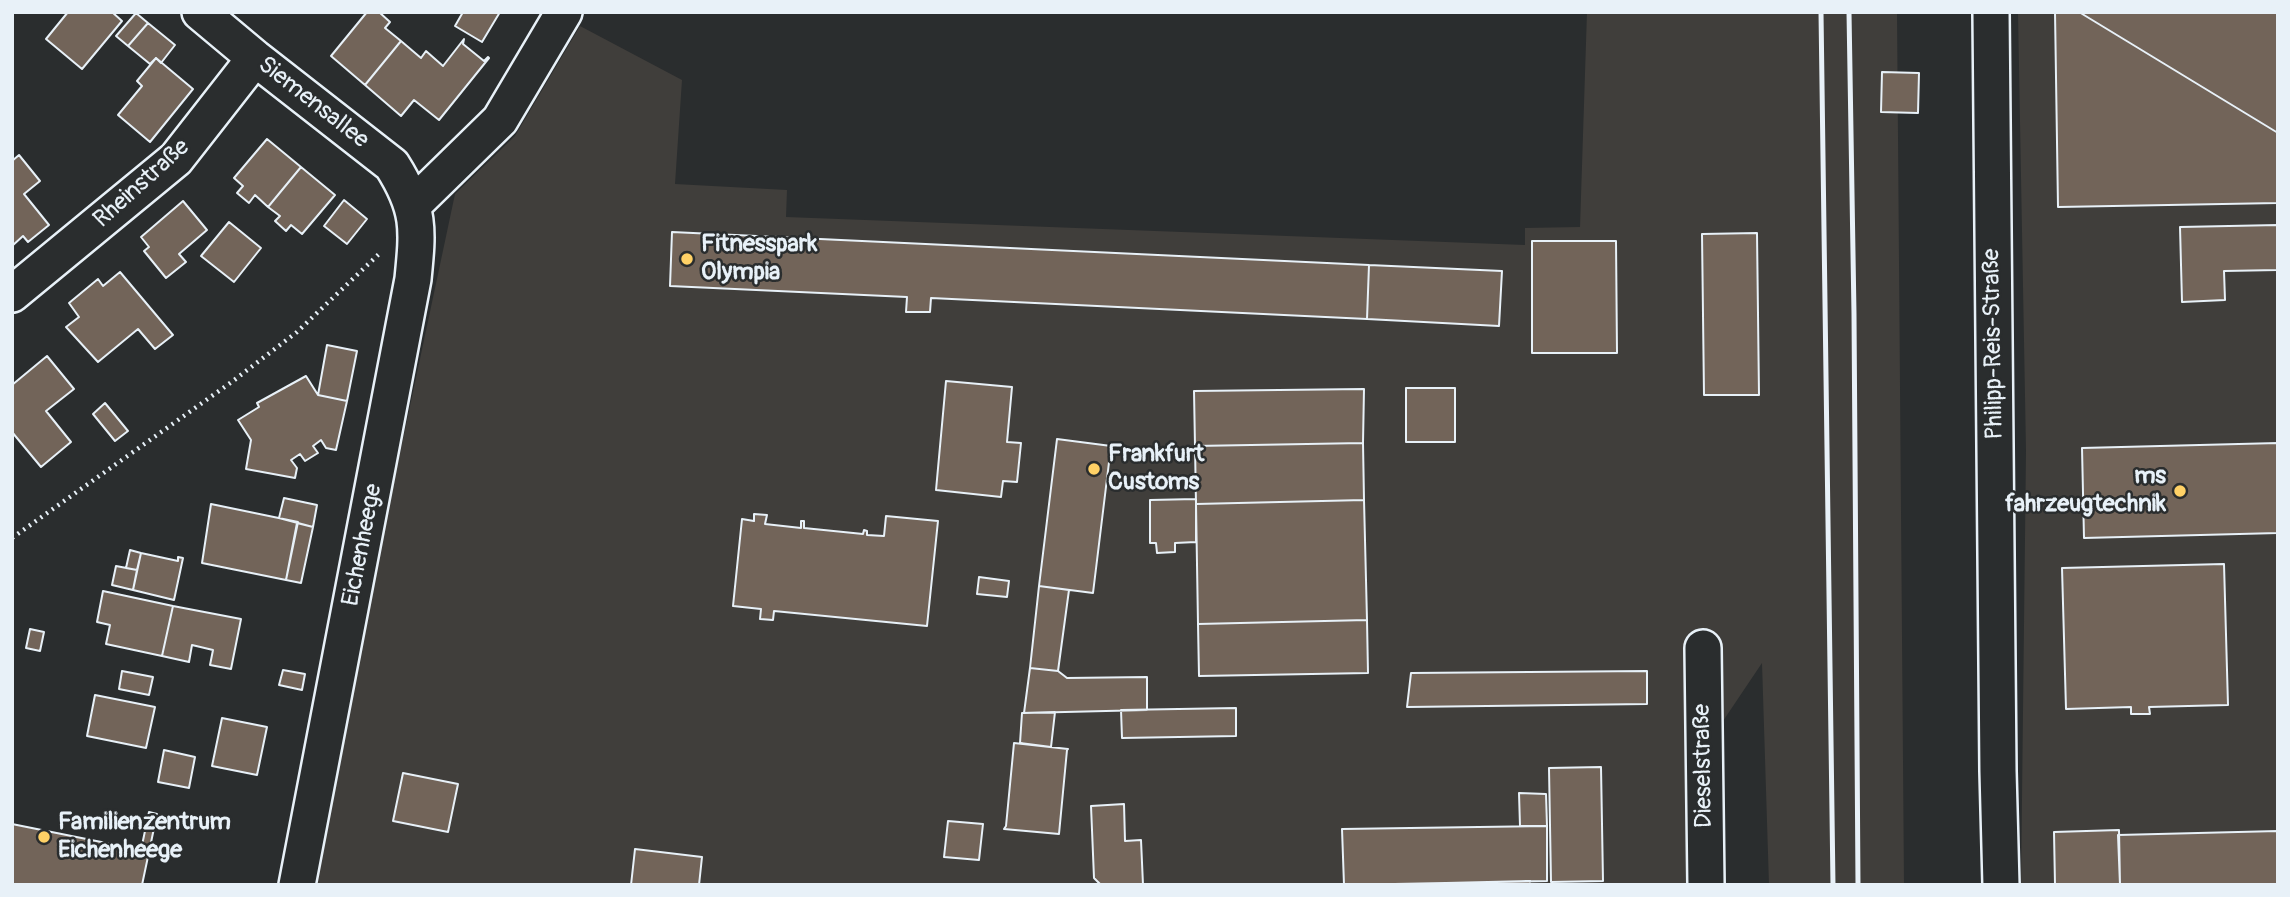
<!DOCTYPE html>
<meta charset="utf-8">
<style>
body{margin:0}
#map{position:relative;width:2290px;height:897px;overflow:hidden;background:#2a2d2e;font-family:Pangolin,sans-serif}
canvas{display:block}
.frame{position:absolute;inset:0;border:14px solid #e8f1f8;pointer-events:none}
</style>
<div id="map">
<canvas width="2290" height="897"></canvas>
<div class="frame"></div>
</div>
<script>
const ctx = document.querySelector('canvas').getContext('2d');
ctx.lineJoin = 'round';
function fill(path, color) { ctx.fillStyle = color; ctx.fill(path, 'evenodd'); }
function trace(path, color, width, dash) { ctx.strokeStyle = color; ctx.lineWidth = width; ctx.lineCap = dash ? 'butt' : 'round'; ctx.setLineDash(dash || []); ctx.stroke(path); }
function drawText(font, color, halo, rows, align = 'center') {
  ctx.font = font + ' Pangolin,sans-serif'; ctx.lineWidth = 5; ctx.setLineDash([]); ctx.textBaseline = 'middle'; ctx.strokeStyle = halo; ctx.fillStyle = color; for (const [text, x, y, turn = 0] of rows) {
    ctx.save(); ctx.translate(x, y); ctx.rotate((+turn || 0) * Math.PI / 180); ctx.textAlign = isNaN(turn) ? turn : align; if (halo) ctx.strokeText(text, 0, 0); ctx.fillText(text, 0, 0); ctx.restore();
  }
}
const built = new Path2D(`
 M1587,12H1897L1904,885H1769L1762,663L1723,721L1721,885H311L323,816L455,194L515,136L580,26L682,80L675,184L787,190L786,217L1525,245V228L1580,227Z
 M2018,12H2278V885H2021L2026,451Z`);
const building = new Path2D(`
 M68,12H112L122,21L82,69L46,39Z
 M367,12H379L390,22L385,28L401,41L365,85L331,56Z
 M463,12H500L482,42L455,26Z
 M2055,12H2079L2278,133V203L2058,207Z
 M2079,12H2278V133Z
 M136,13L148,23L128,46L116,36Z
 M148,23L175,45L161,63L156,58L150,64L128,46Z
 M464,39L463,44L484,61L488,57L489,58L439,120L414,100L401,116L365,85L401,41L421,58L426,51L443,66Z
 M156,58L193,89L150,142L118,115L142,86L137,81Z
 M1882,72L1919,73L1918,113L1881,112Z
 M267,139L301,167L268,207L255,195L249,203L237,193L243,186L234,178Z
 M19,155L40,181L24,194L49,225L28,242L23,236L12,246V161Z
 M301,167L335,195L302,234L291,225L286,231L275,221L280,216L268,207Z
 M344,200L367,219L347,244L324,226Z
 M183,201L207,230L179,254L186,262L166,278L144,251L149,247L141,237Z
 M229,222L261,248L234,282L201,256Z
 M2278,225V270L2224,271L2225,300L2182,302L2180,227Z
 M672,232L1369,265L1367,319L931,298L930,312H906L907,297L670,286Z
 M1757,233L1759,395H1704L1702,234Z
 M1532,241H1616L1617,353H1532Z
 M1369,265L1502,271L1499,326L1367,319Z
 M120,272L173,335L155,349L138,329L98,362L66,327L79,317L69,303L98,279L103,286Z
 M327,345L357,351L347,401L318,395Z
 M47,356L74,389L46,411L71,442L41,467L12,432V385Z
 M306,376L318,395L347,401L336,450L326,448L321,440L313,446L318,453L305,461L300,454L291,460L297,468L295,478L246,469L251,440L238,420L259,407L257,403Z
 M946,381L1012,387L1007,442L1021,443L1017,482L1003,481L1001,497L936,490Z
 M1406,388H1455V442H1406Z
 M1364,389L1363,443L1195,446L1194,391Z
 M105,403L128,431L115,441L93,414Z
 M1057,439L1111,446L1093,593L1039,586Z
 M1363,443L1364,500L1196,504L1195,446Z
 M2278,443V533L2084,538L2082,448Z
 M284,498L317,505L313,527L279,518Z
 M1196,499V542L1175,543V552L1157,553L1156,543H1150V500Z
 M1364,500L1367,620L1198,624L1196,504Z
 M211,504L298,522L286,580L202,563Z
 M754,514L767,515L765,524L801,528V521H804V528L863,534L864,530L867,531V535L884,536L886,516L938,521L927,626L774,611L773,620L760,619L761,609L733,606L742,519L754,521Z
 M297,523L313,527L301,583L286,580Z
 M130,550L141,553L137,570L126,568Z
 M141,553L178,561V557L183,558L174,600L133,590Z
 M2224,564L2228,705L2149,707L2150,714H2131V707L2066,709L2062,568Z
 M116,566L137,570L133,590L112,585Z
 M979,577L1009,581L1007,597L977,594Z
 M1039,586L1069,590L1058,671L1030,668Z
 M103,591L173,606L162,656L106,644L110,625L97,622Z
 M173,606L241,619L231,669L210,665L213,650L192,645L189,662L162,656Z
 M1367,620L1368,673L1199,676L1198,624Z
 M30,629L44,632L40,651L26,648Z
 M1030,668L1058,671L1067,678L1147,677V710L1024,713Z
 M283,670L305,674L302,690L279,685Z
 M122,671L153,677L149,695L119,689Z
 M1647,671V704L1407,707L1411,673Z
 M95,695L155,707L146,748L87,736Z
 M1236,708V736L1122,738L1121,710Z
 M1055,712L1051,747L1020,743L1022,713Z
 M222,718L267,727L257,775L212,766Z
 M1014,743L1068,749L1067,750L1059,834L1004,829L1006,826Z
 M164,750L195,757L189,788L158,782Z
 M1601,767L1603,881L1551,882L1549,768Z
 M403,773L458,784L448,832L393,821Z
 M1519,793L1546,794L1547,826H1520Z
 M1124,804L1125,841L1141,840L1143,885H1101L1094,878L1091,806Z
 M149,812L157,814L142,885H12V824L141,850Z
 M948,821L983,824L979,860L944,857Z
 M1547,826V881L1344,885L1342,829Z
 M2119,830L2120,885H2055L2054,832Z
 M2278,831V885H2120L2118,835Z
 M635,849L702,857L699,885H631Z
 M1530,881V885H1446V883Z`);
const path = new Path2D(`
 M12,538L233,381L297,332L379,254`);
const minor = new Path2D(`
 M200,12L255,58L392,165C420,209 418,229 413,279L297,885
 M1991,12L1998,771L2001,885
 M413,205L500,120L564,12
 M12,294L176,159L255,58
 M1703,648L1706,885`);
const rail = new Path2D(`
 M1821,12L1833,885
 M1849,12L1854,314L1858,885`);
const markers = [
 [687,259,7,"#ffd166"],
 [1094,469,7,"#ffd166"],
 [2180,491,7,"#ffd166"],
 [44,837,7,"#ffd166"]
];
const streetNames = [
 ["Siemensallee",313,103,38],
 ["Rheinstraße",142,184,-42],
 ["Philipp-Reis-Straße",1994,344,-91],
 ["Eichenheege",363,545,-79],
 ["Dieselstraße",1704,766,-91]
];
const poiNames = [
 ["Fitnesspark",701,245],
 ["Olympia",701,273],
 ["Frankfurt",1108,455],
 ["Customs",1108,483],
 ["ms",2166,477,"right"],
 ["fahrzeugtechnik",2166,505,"right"],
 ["Familienzentrum",58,823],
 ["Eichenheege",58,851]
];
fill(built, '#403e3b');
fill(building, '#726459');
trace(building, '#e8f1f8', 2);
trace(minor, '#e8f1f8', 40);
trace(path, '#e8f1f8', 4.5, [2, 5]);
trace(minor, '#2a2d2e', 35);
trace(rail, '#e8f1f8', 5);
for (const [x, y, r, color] of markers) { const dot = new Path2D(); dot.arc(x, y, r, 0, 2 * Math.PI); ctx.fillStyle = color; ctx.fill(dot); trace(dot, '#2a2d2e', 2.5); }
drawText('24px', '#e8f1f8', '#2a2d2e', streetNames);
drawText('bold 24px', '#e8f1f8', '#2a2d2e', poiNames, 'left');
</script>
